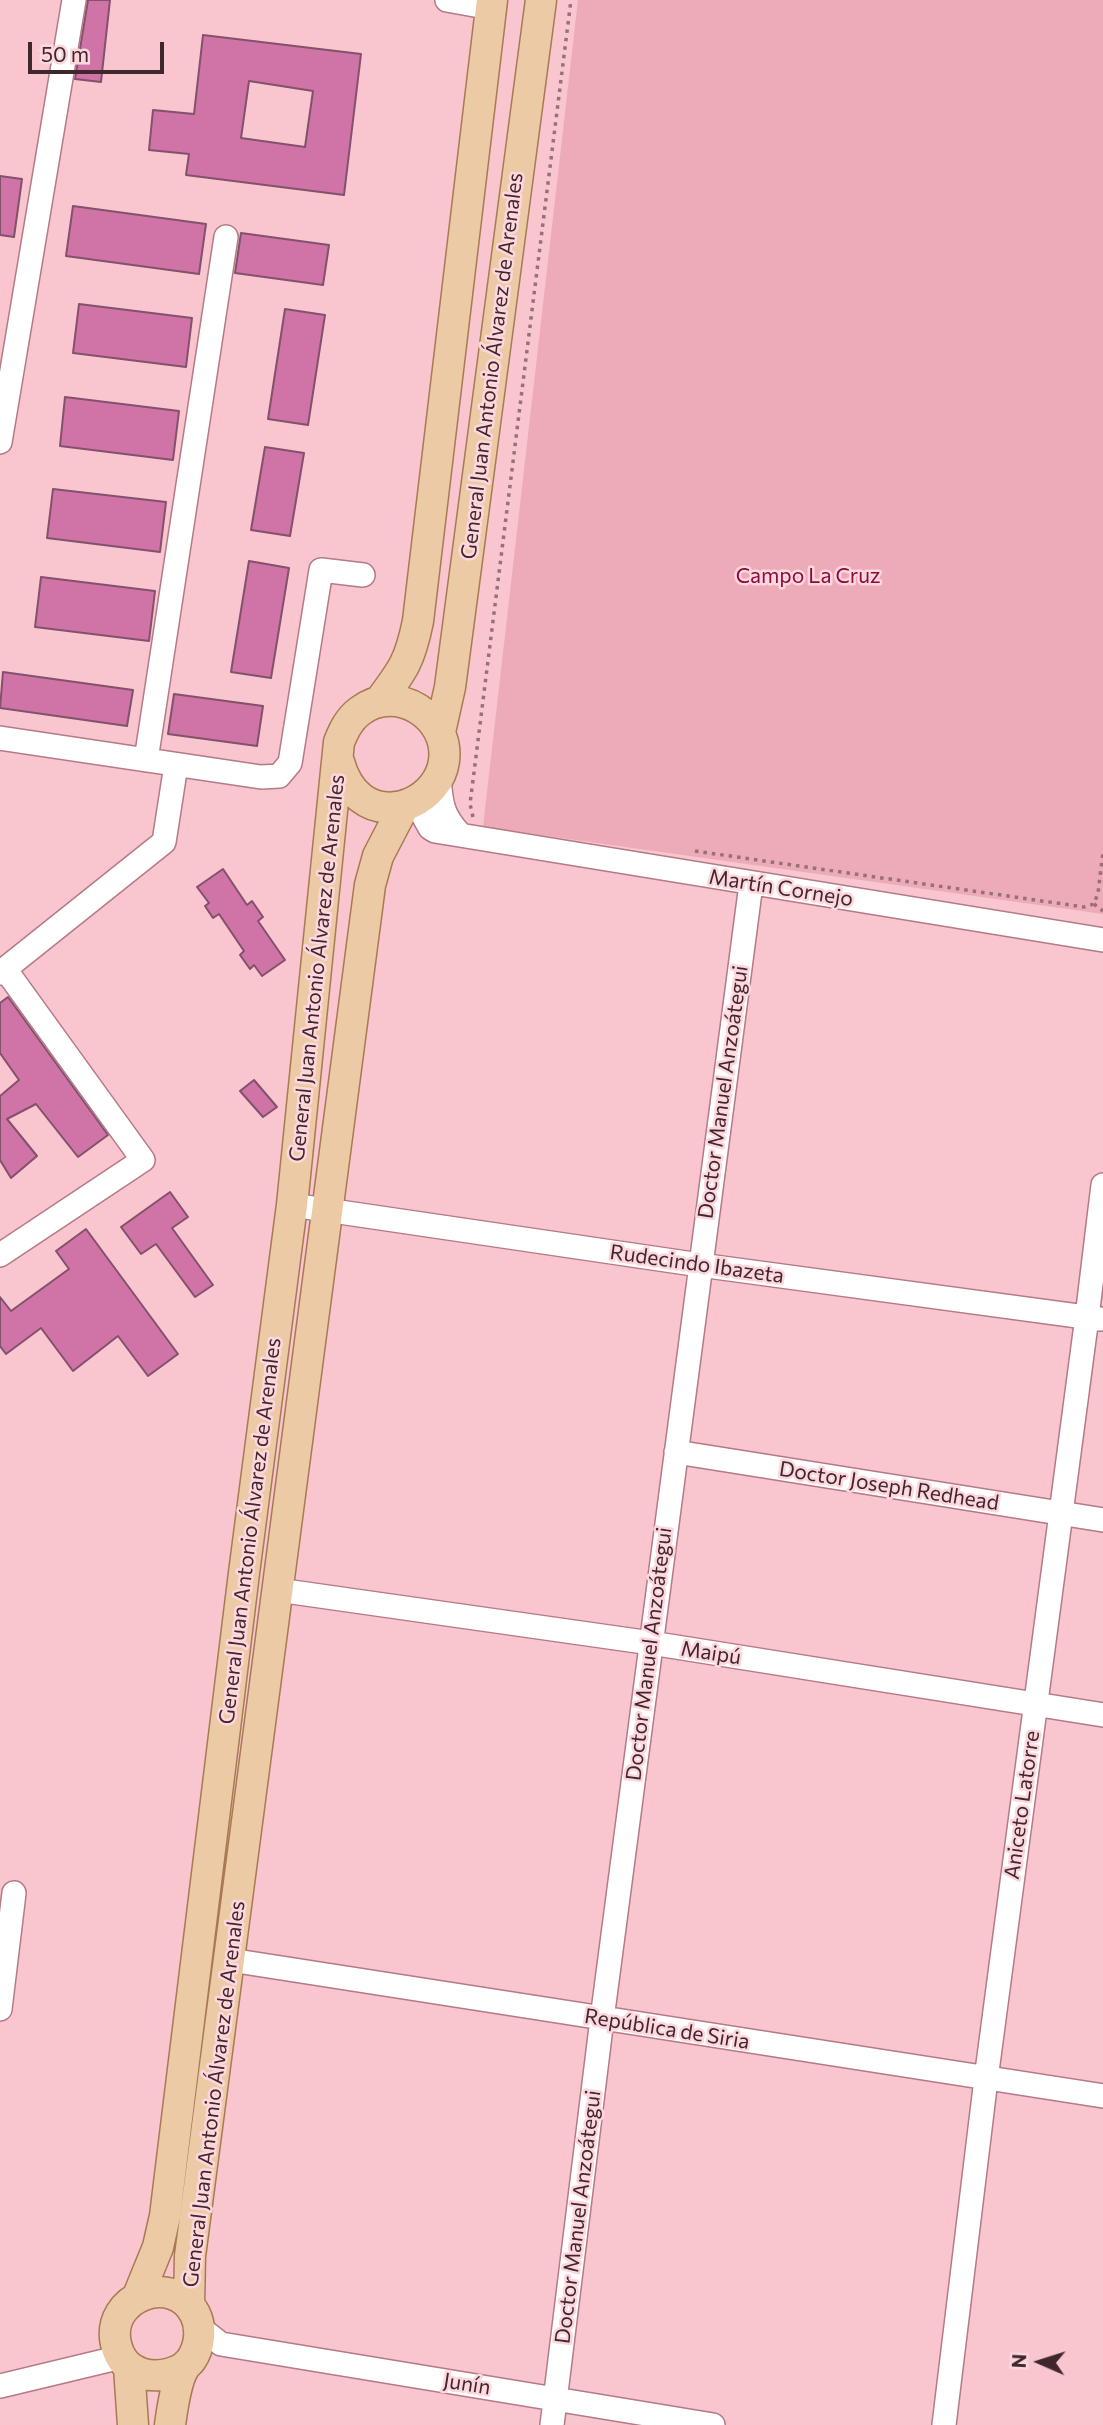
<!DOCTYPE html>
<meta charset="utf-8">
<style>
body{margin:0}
#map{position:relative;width:1103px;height:2425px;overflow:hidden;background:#f9c5ce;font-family:Commissioner,sans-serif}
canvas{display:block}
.north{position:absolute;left:1005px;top:2327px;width:70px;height:70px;-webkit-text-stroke:5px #fed6dd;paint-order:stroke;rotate:273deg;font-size:19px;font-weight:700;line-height:28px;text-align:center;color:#3f272c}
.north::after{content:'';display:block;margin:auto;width:24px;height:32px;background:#3f272c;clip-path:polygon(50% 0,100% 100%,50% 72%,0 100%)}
.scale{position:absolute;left:28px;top:42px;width:136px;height:32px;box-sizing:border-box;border:4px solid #3f272c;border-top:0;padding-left:9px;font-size:21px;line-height:24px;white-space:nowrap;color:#3f272c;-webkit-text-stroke:5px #fed6dd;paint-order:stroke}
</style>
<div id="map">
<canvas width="1103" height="2425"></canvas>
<div class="north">N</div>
<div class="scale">50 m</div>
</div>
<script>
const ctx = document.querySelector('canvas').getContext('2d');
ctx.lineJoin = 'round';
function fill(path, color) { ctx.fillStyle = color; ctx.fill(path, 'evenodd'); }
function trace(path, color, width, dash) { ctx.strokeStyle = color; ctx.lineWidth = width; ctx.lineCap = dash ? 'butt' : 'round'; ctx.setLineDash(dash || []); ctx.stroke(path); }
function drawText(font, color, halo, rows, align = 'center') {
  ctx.font = font + ' Commissioner,sans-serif'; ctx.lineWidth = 5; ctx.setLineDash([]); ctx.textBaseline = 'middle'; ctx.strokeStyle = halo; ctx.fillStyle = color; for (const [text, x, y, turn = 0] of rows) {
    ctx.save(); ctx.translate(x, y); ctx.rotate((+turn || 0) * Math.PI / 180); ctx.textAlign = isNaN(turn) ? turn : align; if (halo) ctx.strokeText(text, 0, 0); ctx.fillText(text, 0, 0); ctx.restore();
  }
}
const green = new Path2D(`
 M578,0H1103V914L483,827Z`);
const building = new Path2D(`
 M88,0H110L101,82L75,79Z
 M203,35L361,54L344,195L186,175L189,154L149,150L153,110L194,114ZM249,81L313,91L305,147L241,138Z
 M0,176L22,179L14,237L0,235Z
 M73,206L206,224L199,274L66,256Z
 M241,233L329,245L323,285L235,273Z
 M79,304L192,318L186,367L73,353Z
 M285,309L325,315L308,425L268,419Z
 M65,397L179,411L173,460L60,446Z
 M265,447L304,453L290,536L251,530Z
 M53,489L166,502L160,552L47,538Z
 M249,561L289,568L271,678L231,672Z
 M41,577L155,591L149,641L35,627Z
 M3,672L133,690L127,726L0,708Z
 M174,694L263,706L257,746L168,734Z
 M223,869L247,905L252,901L263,917L258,921L285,960L262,976L254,965L250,969L240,955L244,951L219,914L213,918L205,906L209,903L197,887Z
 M8,997L108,1135L78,1157L36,1104L7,1119L37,1156L11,1178L0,1160V1096L19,1080L0,1053V1003Z
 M254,1080L277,1107L263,1117L240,1091Z
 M170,1192L188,1217L172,1228L213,1285L195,1297L156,1244L141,1254L121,1227Z
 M86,1229L178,1354L148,1376L118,1336L73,1371L41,1328L6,1354L0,1346V1297L11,1311L69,1269L56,1251Z`);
const path = new Path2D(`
 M473,817L470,804L571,0
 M695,851L1084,907L1094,904L1098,893L1103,852
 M1094,904L1103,911`);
const minor = new Path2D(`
 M447,0L491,8
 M0,442L74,0
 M0,738L261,777L279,776L290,763L321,570L363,575
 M146,760L226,237
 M439,778C441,803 442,815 460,834
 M415,801L430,828L435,831L1103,940
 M5,969L164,842L176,765
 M0,973L5,969L143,1160L0,1255
 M292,1205L700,1265L1100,1319
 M676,1452L1103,1520
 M278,1590L651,1643L1103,1715
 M230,1960L1103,2096
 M0,2009L14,1893
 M199,2327L221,2344L713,2425
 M0,2386L121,2357
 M552,2425L602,2019L751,884
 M944,2425L986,2079L1087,1317L1103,1185`);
const major = new Path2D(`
 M379,702C403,670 410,661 418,621L492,0
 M440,732L450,687L541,0
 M138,2296L158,2247L165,2216L244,1573L292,1205L339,742C344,730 349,719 360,711C397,683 450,717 444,761C439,798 392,822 361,798C349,789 343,776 339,762
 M189,2305L190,2256L370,885L378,856L404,806
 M129,2367L133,2425
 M170,2425C172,2410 176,2381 184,2368C185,2365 189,2363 191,2360C200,2347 202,2328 195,2314C173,2271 105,2297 116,2344C123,2377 157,2382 183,2368`);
const streetNames = [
 ["General Juan Antonio Álvarez de Arenales",492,366,-83],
 ["Martín Cornejo",781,888,9],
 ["General Juan Antonio Álvarez de Arenales",317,968,-84],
 ["Doctor Manuel Anzoátegui",723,1092,-82],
 ["Rudecindo Ibazeta",697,1264,8],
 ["Doctor Joseph Redhead",889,1486,9],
 ["General Juan Antonio Álvarez de Arenales",250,1531,-83],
 ["Maipú",711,1653,9],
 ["Doctor Manuel Anzoátegui",649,1654,-83],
 ["Aniceto Latorre",1022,1805,-82],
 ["República de Siria",667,2029,9],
 ["General Juan Antonio Álvarez de Arenales",214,2094,-83],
 ["Doctor Manuel Anzoátegui",578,2217,-83],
 ["Junín",467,2384,9]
];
const parkNames = [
 ["Campo La Cruz",808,576]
];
fill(green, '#edaab7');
fill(building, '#d073a7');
trace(building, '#82516c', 2);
trace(minor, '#b47a85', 26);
trace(major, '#a87a54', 33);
trace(path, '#967178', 3.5, [3.5, 5]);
trace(minor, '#fff', 23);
trace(major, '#eccaa6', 30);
drawText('21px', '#3f272c', '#fed6dd', streetNames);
drawText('21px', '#8d093e', '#fed6dd', parkNames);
</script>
